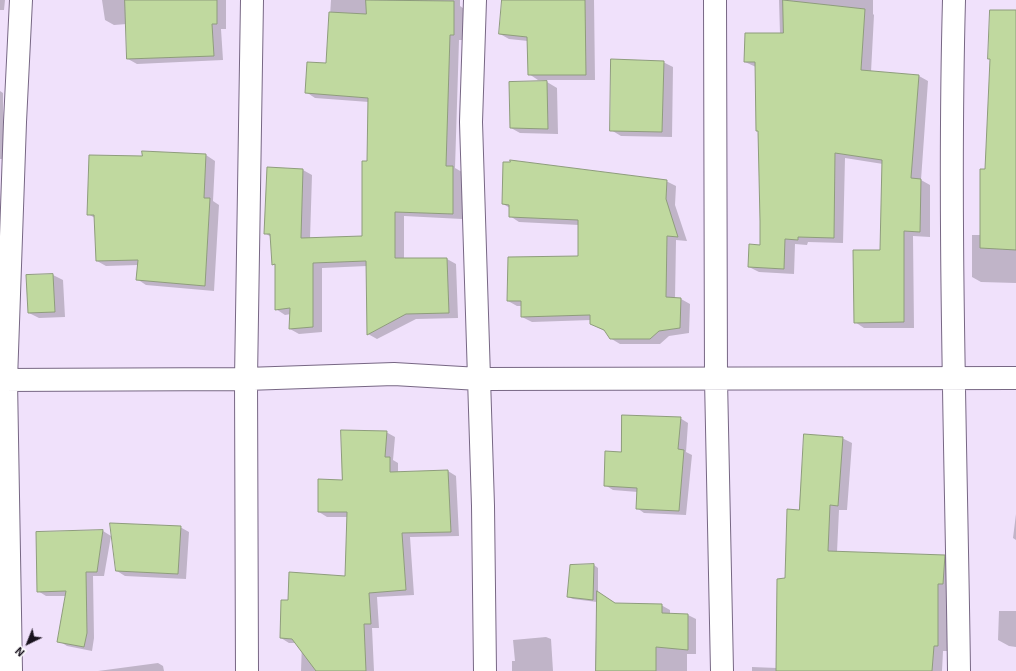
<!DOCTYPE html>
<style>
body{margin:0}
#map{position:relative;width:1016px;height:671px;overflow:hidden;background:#f0e1fb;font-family:"Exo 2",sans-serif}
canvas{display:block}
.north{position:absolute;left:8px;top:623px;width:40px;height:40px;-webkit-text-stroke:3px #fff;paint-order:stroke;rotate:223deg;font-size:11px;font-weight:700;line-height:16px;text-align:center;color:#19131e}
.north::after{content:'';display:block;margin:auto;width:14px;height:18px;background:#19131e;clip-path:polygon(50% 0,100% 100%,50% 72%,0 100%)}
</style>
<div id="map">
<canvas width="1016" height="671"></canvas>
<div class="north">N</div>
</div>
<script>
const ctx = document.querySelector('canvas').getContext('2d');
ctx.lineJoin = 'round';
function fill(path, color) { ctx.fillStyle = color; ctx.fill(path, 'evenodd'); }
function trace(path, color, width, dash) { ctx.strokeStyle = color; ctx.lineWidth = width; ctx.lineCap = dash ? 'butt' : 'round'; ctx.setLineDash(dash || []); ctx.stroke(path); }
const shadow = new Path2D(`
 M0,0H5L4,10H0Z
 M102,0H226V29H221L223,60L137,64L128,59L127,24L114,25L105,20Z
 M331,0H460V6L463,8V40H459L455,168L462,172V219L404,216V259H447L456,264L458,318L416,319L377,339L368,334L367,266L322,268V332L299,334L290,329L291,314L285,315L276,309V266L273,264L271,237L265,233L268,168L303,170L312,175L310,239L363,237L368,162L369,102L315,98L306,92L327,64Z
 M503,0H594L595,80H538L529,74L528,41L509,39L500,34Z
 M779,0H873V14L874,15L871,72L919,76L928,81L921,180L930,185V237L913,236L914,328H864L855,322L881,251L883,164L845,158L843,243L808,242L807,245L795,244L794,274L759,272L749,267L761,246V221L756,67L745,62L780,34Z
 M1016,11V283L981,282L972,277V235H981L986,170Z
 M663,62L673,67L672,137L621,136L611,130Z
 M547,82L557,88L558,134L520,133L511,128L510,83Z
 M0,91L3,93V159H0Z
 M206,155L215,161L213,201L219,205L214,291L146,285L137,279L138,265L106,266L97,261L95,218L88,214L143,157Z
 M666,181L676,186L675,205L687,241L676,240L675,299H681L690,304L689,333L669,336L660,344H620L610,338L607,332L591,324V320L532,322L522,317V306H517L508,301L579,257V225L519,222L510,216V208L503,204Z
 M53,275L63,280L65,317L39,318L29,313Z
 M680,418L688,423L686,452L692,455L686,515L644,513L637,508L638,492L613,490L605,485L622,453Z
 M386,432L395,437L393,460L398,463V473L448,471L456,476L459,536L410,537L414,595L377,597L379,628H372L374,671H301L302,643H289L281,638L289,601L346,577L348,517H327L319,512Z
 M842,438L852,443L847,510H839L837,552L944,556L954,561L947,589V651H943L942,671H752V667L777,668L786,579L800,511Z
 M1016,514V540L1013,538Z
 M180,527L189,532L186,579L125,576L117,571Z
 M103,531L111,536L104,576H93L94,638L92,651L67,646L59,641L67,596H46L38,591L37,533Z
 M594,565L598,568V592L616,604L661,605L670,610V614L688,615L696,619V654H687V671H595L597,602L573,599L568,597Z
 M999,611H1016V647L1009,646L998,640Z
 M546,637L551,639L553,671H512V661H515L513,640Z
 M158,663L163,666L164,671H98Z`);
const building = new Path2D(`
 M125,0H217V24H212L214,56L127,59Z
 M366,0L454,1V35H450L446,166H453V214L395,212V258H447L449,313L406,314L367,335L366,261L313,263V327L289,329L290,308L275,310V264L272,265L270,234H264L267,167L303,169L301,238L362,236V161H367L368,98L305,93L307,62L326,63L329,12L366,14Z
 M502,0H585L586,75H528L527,37L499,34Z
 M783,0L865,9L861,70L919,75L911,178L921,179L920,232L904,231V322L854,323L853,250H880L882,160L835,153L834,238L798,237V240L785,239L784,269L748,267L749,244L760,245V221L758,131H756L755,62H744L745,33H783Z
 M990,10H1016V250L980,248V169H985L990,59H988Z
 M611,59L664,61L662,132L610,131Z
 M547,81L548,129L510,128L509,82Z
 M142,151L206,154L204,198H210L205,286L136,280L138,260L96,261L94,215H87L89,155L142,156Z
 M510,160L667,180L666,199L678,237L667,236L666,297L681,298L680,328L659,331L650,339H610L604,330L590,324V315L521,317V301H507L508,257L578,256V220L509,217V205L502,204L503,162H510Z
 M53,274L55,312L28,313L26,275Z
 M622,415L681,417L678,449L684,450L679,511L636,509L637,488L604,486L605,451L621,452Z
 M341,430L387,431L385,457H390V472L448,470L451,532L402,533L406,590L369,593L371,624H364L366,671H316L292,639L280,638L281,600H288L289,572L345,576L347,512H318V479L342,480Z
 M804,434L843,437L838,506L830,505L828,551L945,555L943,584H938V646H934L932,671H776L777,579L785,578L787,509L799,510Z
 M110,523L181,526L178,574L116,571Z
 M103,530L97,572H86L87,633L84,647L57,642L66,591L37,592L36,532Z
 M594,564L593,600L567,597L570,565Z
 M597,591L615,603L662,604V613L688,614V650L656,647V671H596Z`);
const minor = new Path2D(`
 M475,0L471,122L483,506L485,671
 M715,0L716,379L722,671
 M954,0C948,223 956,448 959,671
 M0,380L246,379L394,374L479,379L1016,378
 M11,671L6,380L15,122L21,0
 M247,671L246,379L252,0`);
fill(shadow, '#0003');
fill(building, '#c0d99f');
trace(building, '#8e9c7c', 1);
trace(minor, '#776784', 24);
trace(minor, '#fff', 22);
</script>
